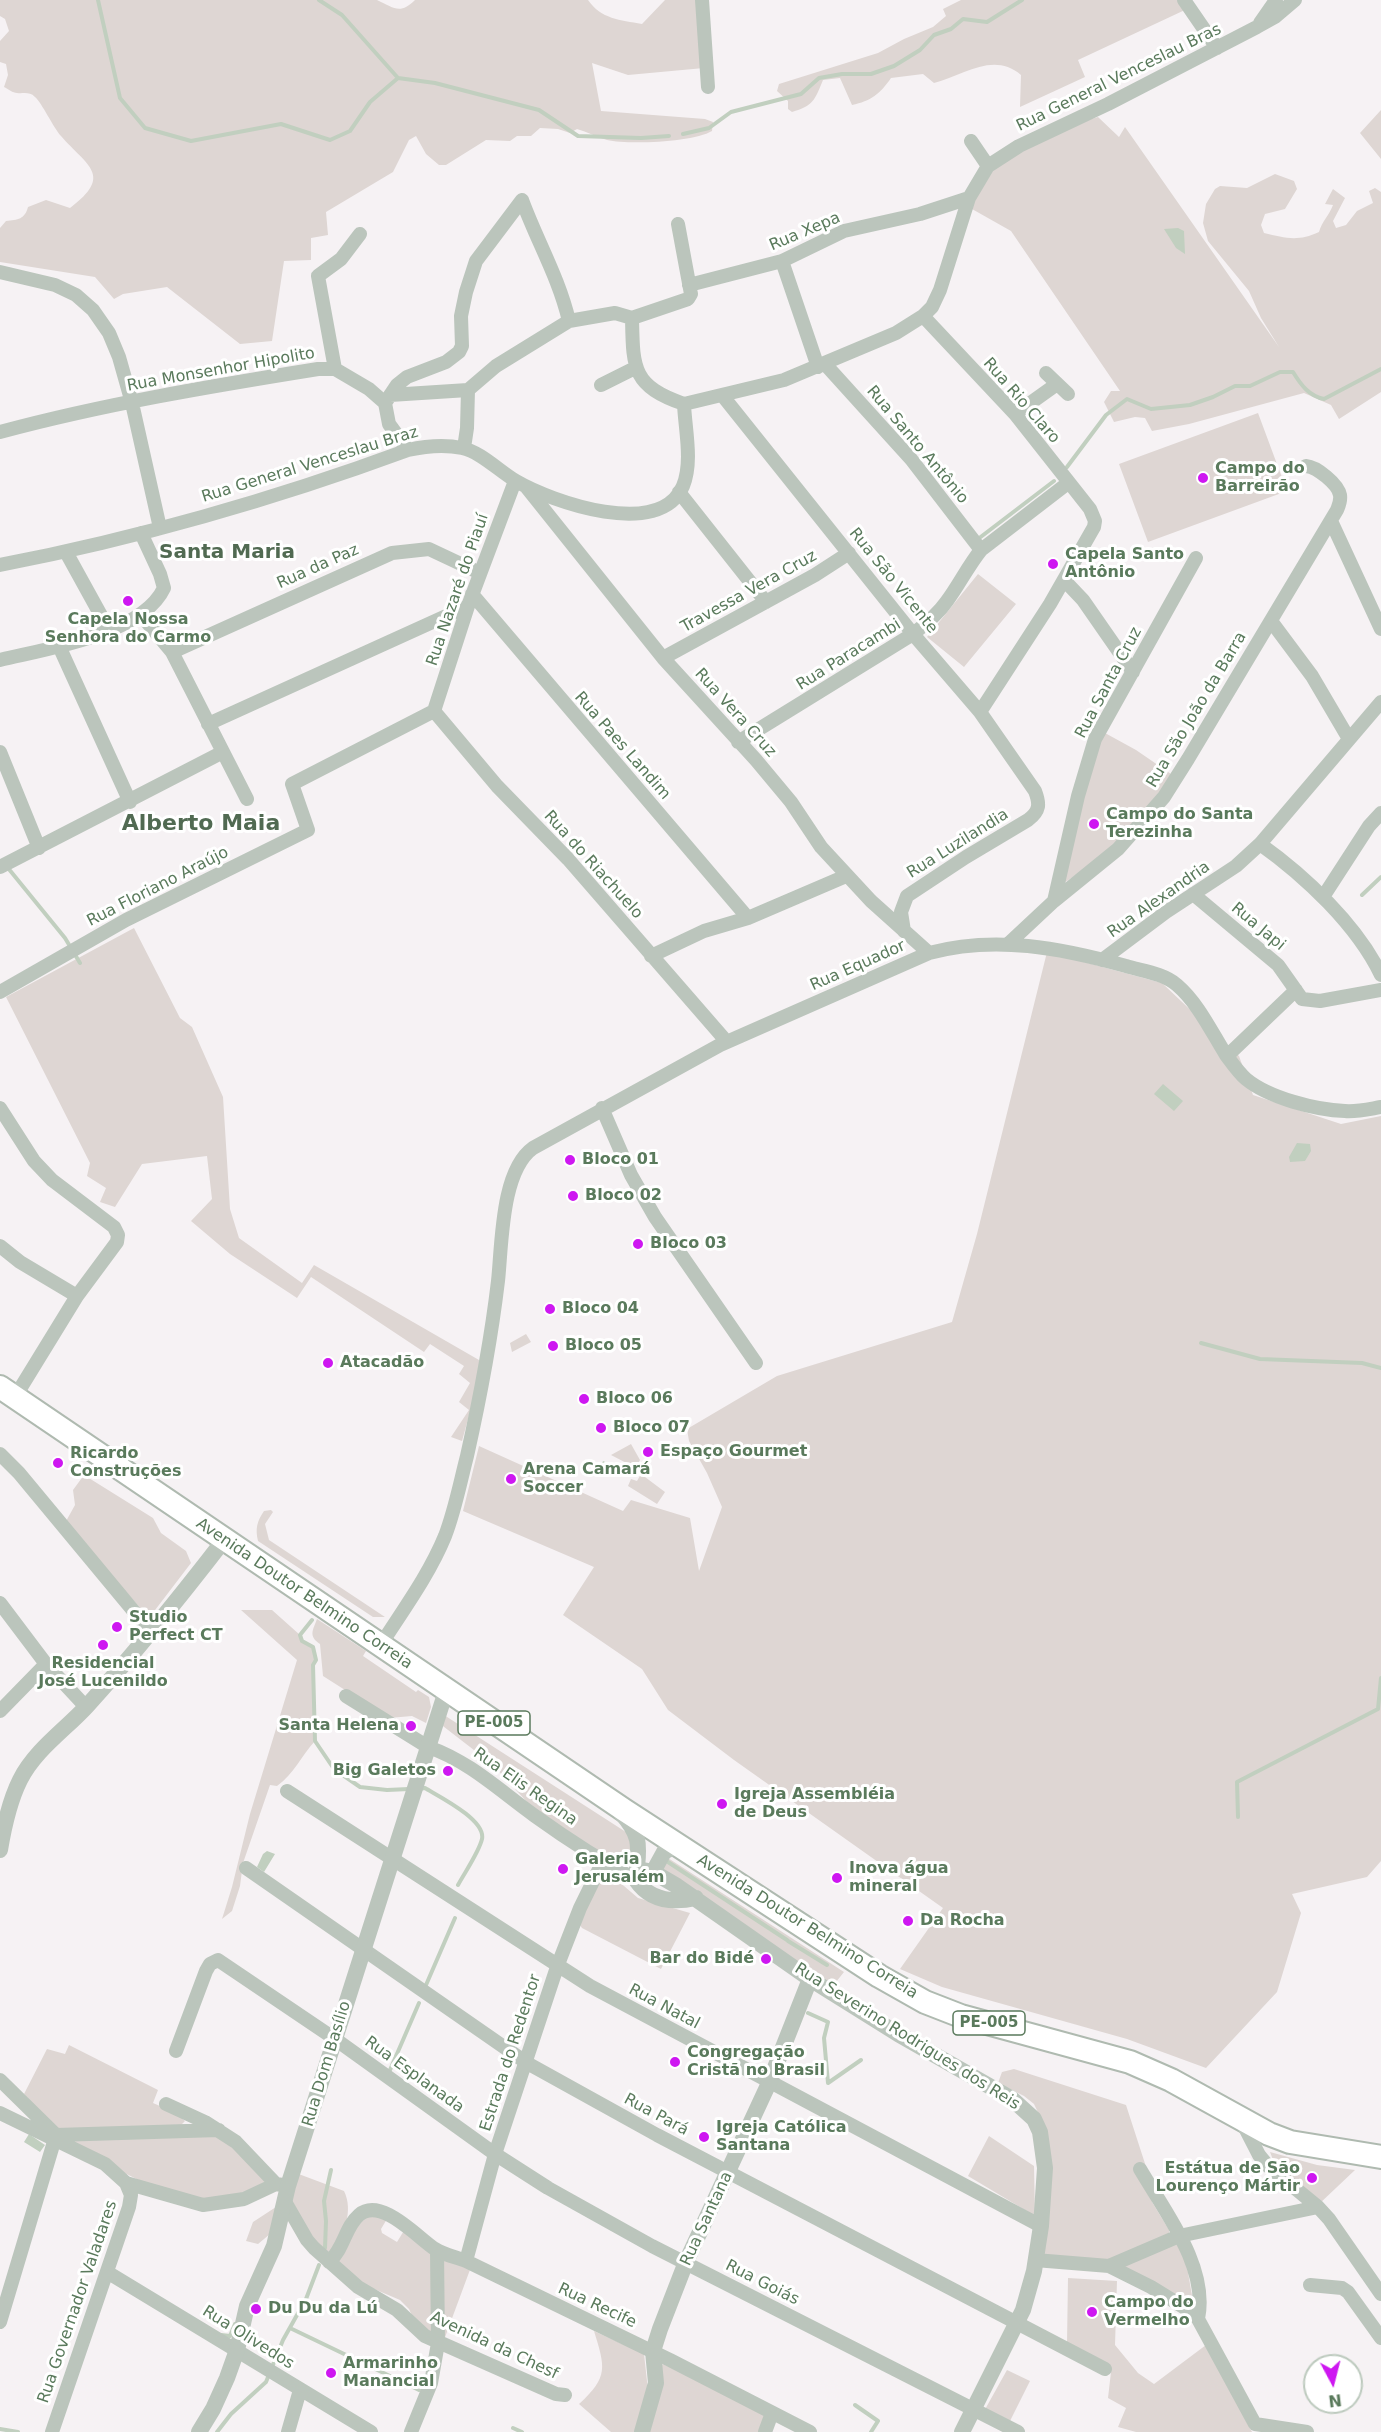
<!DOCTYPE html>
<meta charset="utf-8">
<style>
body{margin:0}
#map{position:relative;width:1381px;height:2432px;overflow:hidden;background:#f6f2f4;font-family:"DejaVu Sans",sans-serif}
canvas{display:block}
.north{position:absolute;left:1303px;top:2354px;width:60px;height:60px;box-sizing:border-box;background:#fff;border:2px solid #bdcabe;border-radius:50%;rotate:173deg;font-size:16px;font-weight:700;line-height:24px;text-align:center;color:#5a7a5c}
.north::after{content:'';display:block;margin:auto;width:21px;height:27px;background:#ce17f1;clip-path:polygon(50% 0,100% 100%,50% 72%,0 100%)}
</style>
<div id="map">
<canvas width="1381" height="2432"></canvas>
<div class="north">N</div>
</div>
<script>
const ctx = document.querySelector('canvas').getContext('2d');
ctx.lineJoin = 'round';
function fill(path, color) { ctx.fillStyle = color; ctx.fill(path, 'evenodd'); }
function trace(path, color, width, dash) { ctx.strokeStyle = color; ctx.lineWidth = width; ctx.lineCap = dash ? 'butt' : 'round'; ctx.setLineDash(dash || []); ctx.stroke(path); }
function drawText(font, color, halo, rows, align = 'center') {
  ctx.font = font + ' "DejaVu Sans",sans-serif'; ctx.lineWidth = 6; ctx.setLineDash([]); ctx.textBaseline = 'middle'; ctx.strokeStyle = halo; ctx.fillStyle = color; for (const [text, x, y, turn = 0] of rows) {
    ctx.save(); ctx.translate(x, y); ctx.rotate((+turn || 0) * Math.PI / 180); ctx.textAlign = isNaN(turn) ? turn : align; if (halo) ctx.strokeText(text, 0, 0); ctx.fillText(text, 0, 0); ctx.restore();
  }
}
const green = new Path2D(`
 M0,0H377C394,8 400,15 415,0H588C601,19 620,20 642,24L665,0H696L704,68L628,75L592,63L601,111L705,119L713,122L712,131C694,142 629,145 607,140C597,137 587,132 577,129L570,133L558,129L540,128L531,136H517L510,141L486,140L446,165H439L426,154L416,136L409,140L393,172L326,212L328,235L311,238V260L284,261L272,341L240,344L167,287L123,294L114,299L95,277L0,262V228L6,221C18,220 25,219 28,207L46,200L70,208C114,175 87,166 61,136C53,127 42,103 35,97C29,91 23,94 17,93C13,93 8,89 4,87L8,75L6,64L0,62V41L9,31L5,19L0,16Z
 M961,0H1181L1187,9L1078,60L1085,77L1020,107L1021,75C993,51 963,76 934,83L923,74L891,78C880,94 871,101 852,105L840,78L823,80C815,100 813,106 792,112L788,109V101L777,91L779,84L878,53L904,39L933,27L946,16L943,9Z
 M1381,110V159L1360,133Z
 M1098,117L1119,137L1125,127L1279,347L1261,318L1249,291L1208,241L1203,223L1206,204L1215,189L1220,186L1247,188L1275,174L1294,181L1297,189L1285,209L1265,214L1261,225L1264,233C1285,238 1298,242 1319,232C1322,221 1329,216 1333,205L1325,204L1333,189L1345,198L1333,221L1336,228L1346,225L1357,211L1373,203L1369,191L1375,188L1381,192V392L1339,419L1331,405L1304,393L1189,424L1152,431L1145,418L1135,417L1114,422L1104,402L1111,391H1120L1011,231L972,209L977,191L994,164L1077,123Z
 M1258,413L1287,491L1148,542L1119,464Z
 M978,574L1016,604L964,667L927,637Z
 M1105,733L1136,750L1171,774L1160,795L1110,852L1064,883L1093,755Z
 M134,928L180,1018L192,1027L223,1097L230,1209L239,1238L302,1283L314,1265L479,1360V1379L462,1441L451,1437L469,1410L459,1402L470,1383L459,1374L464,1366L430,1344L424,1352L311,1277L297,1298L230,1254L191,1221L212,1199L207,1156L142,1164L115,1207L100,1202L106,1188L87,1176L90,1163L6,997Z
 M1047,952L1162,983L1239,1056L1253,1095L1341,1124L1381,1116V1861L1367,1877L1292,1894L1301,1913L1277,1992L1206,2068L1127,2039L942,1987L900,1969L943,1908L734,1760L668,1710L642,1669L563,1615L594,1567L463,1511L479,1446L623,1511L631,1500L690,1518L699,1571L722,1507L707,1473L689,1441L687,1429L777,1376L952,1322L977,1234Z
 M526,1334L531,1342L512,1352L510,1343Z
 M631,1444L640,1460L636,1468L611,1455Z
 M641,1474L665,1492L657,1504L628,1486L631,1479L637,1481Z
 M84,1475L153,1518L161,1533L186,1551L191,1563L149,1618L65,1523L75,1505L73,1490Z
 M271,1510L273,1512L265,1524L269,1540L385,1617H373L258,1541C255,1529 257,1521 264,1511Z
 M241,1610H272L300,1635L302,1641L313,1647L316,1660L313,1665L315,1741C301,1756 294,1774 277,1786L270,1785L243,1863L240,1886L232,1911L222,1919L232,1887L250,1814L297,1660Z
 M317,1619L366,1651L363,1656L416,1692L418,1690L429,1697L431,1707L426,1723L412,1716L389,1718L323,1676L320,1644C308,1636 313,1630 317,1619Z
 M444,1715L629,1834C634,1844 629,1860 623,1868L615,1866L529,1804L492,1764L439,1723Z
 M668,1858L844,1972L832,1987L662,1869Z
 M606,1877L617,1880L638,1898L690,1913L661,1969L582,1928L578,1922L599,1879Z
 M69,2045L158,2090L153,2103L176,2113L185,2121L178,2128L55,2130L24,2094L47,2049L65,2054Z
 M1014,2069L1126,2105L1150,2179L1152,2202L1169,2230V2234L1113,2261L1044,2255V2125L1034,2104L1024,2096L998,2083L1002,2072Z
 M219,2136L272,2182C253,2189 232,2199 211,2199C165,2200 105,2163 67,2141Z
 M989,2136L1034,2166L1035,2216L968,2176Z
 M1270,2152L1317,2165L1355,2170L1318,2205L1275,2165Z
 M296,2173L344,2191C354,2211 343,2234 335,2254L325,2255L288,2203Z
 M276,2207L270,2234L258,2244L246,2241L253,2222Z
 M368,2214L387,2219L381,2229L382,2233L397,2242L405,2229L434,2253L435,2338L414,2320L409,2309L400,2300L360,2283L336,2259L350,2234Z
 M1176,2240L1186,2261L1194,2307L1118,2265Z
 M447,2260L471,2267L444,2340V2261Z
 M1068,2278L1117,2281L1115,2345L1138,2373L1154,2384L1206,2345L1252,2432H1136L1118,2427L1126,2408L1108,2398L1111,2372L1067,2343Z
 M594,2331L644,2354L648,2390L637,2432H611L579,2404C609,2377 605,2367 594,2331Z
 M663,2364L772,2413L761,2432H646L660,2366Z
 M1007,2370L1030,2381L1008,2425L983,2413Z`);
const water = new Path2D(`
 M1178,228L1184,231L1185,254L1176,248L1164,229Z
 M1163,1084L1183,1101L1174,1111L1154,1094Z
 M1297,1143L1310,1144L1311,1151L1305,1161L1290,1162L1289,1157Z
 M603,1461L622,1469L618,1477L600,1469Z
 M267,1851L275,1854L264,1872L257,1867L263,1854Z
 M29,2134L45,2145L40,2152L24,2142Z`);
const stream = new Path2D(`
 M98,0L120,98L145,128L191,141L281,124L330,140L350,131L370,102L398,78L435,83L539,110L578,136L641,138L669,136
 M319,0L342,15L398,78
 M683,134L709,128L731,112L801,94L819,78L842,74H871L894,66L920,50L934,35L951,29L963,19L987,22L1022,0
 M1067,467L1106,415L1127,399L1151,409L1190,405L1213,397L1235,386H1250L1280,372H1293C1301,385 1309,396 1324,399L1381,369
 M978,539L1054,481
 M8,868L65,938L80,963
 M1362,895L1381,877
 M1201,1343L1260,1359L1362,1363L1381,1368
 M312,1620L300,1635L302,1641L313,1647L316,1660L313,1665L315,1741L334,1769L360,1787L387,1790L409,1789
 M419,1789L425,1788C440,1797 486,1820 482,1839C479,1852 465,1872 458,1885
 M1238,1817L1237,1782L1378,1709L1381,1678
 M668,1862L787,1940
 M788,1941L827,1965
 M426,1985L455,1918
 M808,2013L828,2022L824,2038L828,2083L861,2060
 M390,2070L419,2003
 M325,2248L326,2221L324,2201L331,2170
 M290,2328L419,2390
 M221,2335L230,2336L235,2324
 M855,2405L878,2421L871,2432
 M513,2428L522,2432
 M0,2429L18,2432
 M217,2432L231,2414L266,2382L283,2340L306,2299L319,2265`);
const minor = new Path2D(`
 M702,0L708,87
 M1184,0L1217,48
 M1260,23L1276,0
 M971,141L988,166
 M522,200C537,241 559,278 569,321
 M782,261L818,367
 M0,272L55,285L76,295L93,310L109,333L119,357L132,403L160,528
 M689,285L782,261L844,231L920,214L969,198
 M923,316L1015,414L1090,509L1095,521L1094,527L1050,604L980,712
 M632,318C633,368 632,386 684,404
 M825,364L911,459L981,550
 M335,369L318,276L341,259L360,234
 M1046,373L1068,394
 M601,385L635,368
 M468,390L496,366L569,321L615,313L632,318L688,299L691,294L678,224
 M390,395L468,390
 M722,395L913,634L980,712L1035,791C1040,804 1040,811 1028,820L966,857L907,896L901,912L904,931
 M385,403L397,385L407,377L446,362L459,352L462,346L461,316L466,292L476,261L522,200
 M1015,414L1057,384
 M0,432C104,404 212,386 318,369H335L369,389L385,403L389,424L408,450
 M464,448L467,428L468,390
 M527,488L663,658L756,760L791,802L821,847L871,901L929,953
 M679,492L766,602
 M1331,521L1381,629
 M66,552L109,630
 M0,565C139,538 275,499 408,450C426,446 443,444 462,448C481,452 499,471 516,481C552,502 660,540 683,486C693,462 685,429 684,404L784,380L896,333L923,316L932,307L940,290L969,198L988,166L1019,146L1108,104L1257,27L1275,17L1295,0
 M1064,580L1083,600L1133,672
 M472,594L748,918
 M141,615L172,652L247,799
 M1271,621L1312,676L1349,739
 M59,646L130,802
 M172,652L392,553L429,549L480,573
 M663,658L815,575L849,553
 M0,660C45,649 142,635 164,588L160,574L141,533
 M434,711L497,786L568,859L727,1042
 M434,711L468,606L515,481
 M208,724L468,606
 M738,742L913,634C926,624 938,614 947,601C959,585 968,566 981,550L1068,483
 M0,752L39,848
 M1260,844C1305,876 1357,925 1381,975
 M0,867L223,752
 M1193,894L1278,965L1302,999L1320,1001L1381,990
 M1323,897L1369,826L1381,813
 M1054,901L1078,796L1095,739L1196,558
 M1008,944L1054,901L1118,849L1164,797L1188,759L1337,510C1339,505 1341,501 1340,495C1338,484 1317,467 1306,466
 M651,956L704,931L748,918L846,876
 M1102,960L1166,912L1236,866L1260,844L1381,702
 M0,992L126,920L308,830L292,784L434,711
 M1227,1056L1296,990
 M0,1108L34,1161L52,1180L114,1227L118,1235L117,1242L77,1296L15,1397
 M602,1108L631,1175L655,1217L756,1363
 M0,1246L20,1262L77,1296
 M0,1454L19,1473L151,1632
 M0,1603L46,1664L86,1707
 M380,1646C403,1610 429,1575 445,1536C455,1510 460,1483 467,1456C480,1398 491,1340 498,1281C502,1244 501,1171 533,1148L720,1045L929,953C995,935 1061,948 1126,966C1142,971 1163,973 1177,985C1198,1003 1211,1031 1226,1055C1232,1063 1239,1073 1246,1079C1269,1098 1316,1110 1345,1111C1357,1112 1369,1109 1381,1107
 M346,1696L428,1747C469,1761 500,1791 535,1816C567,1839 601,1861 636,1880
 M0,1711L46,1664
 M287,1791L590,1986L1041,2226
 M246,1868L527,2063L657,2135L1105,2369
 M176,2051L206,1971L210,1964L218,1960L335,2039L495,2154L548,2188L652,2246L1018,2432
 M0,2080L56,2135L219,2130
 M166,2104L205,2122L236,2142L276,2184L283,2185
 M0,2113L105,2164L126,2183L203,2205L244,2199L276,2184
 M1241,2120L1259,2155L1268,2166L1318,2207L1329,2219L1381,2294
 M1140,2169C1165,2212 1209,2267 1198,2319
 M284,2200L307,2240L314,2248L358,2287L397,2310L425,2336L556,2394L565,2395
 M1035,2260L1109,2266L1151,2287L1185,2308L1198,2319L1255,2424L1307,2432
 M466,2261L495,2154L557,1967L580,1908L603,1861
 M329,2262C344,2249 345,2227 359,2215C381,2196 418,2238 435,2249C444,2255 456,2257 466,2261L670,2360L810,2432
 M1109,2266L1179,2236L1318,2207
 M107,2272L371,2432
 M1310,2285L1342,2288L1348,2292L1381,2338
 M0,2322L56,2135
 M52,2432L129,2207L131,2195L126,2183
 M288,2432L300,2390
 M411,2432L431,2383L438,2343L437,2251
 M765,2432L772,2413`);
const tertiary = new Path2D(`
 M621,1813C644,1839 638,1848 636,1880C650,1901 673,1903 696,1898
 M0,1850C4,1826 9,1802 20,1780C35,1750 65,1730 87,1706C135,1653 180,1597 224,1540
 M638,1869L653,1872L677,1886L810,1979L898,2034L1012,2099L1034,2119L1040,2132L1045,2168L1041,2226L1034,2271L1023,2310L962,2432
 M653,1872L664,1852L677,1845
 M199,2432L213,2409L227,2378L237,2350L247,2306L274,2246L288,2186L446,1691
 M642,2432L656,2383L653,2351L660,2329L686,2262L769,2083L810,1979`);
const primary = new Path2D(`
 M0,1387L624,1810L879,1976L925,2002L961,2016L1130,2062L1171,2080L1269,2134L1290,2142L1381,2157`);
const markers = [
 [1203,478,6,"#ce17f1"],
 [1053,564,6,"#ce17f1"],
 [128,601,6,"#ce17f1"],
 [1094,824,6,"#ce17f1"],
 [570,1160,6,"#ce17f1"],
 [573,1196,6,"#ce17f1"],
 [638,1244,6,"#ce17f1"],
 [550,1309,6,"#ce17f1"],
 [553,1346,6,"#ce17f1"],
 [328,1363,6,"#ce17f1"],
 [584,1399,6,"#ce17f1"],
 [601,1428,6,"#ce17f1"],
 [648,1452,6,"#ce17f1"],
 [58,1463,6,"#ce17f1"],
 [511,1479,6,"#ce17f1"],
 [117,1627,6,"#ce17f1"],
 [103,1645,6,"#ce17f1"],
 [411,1726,6,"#ce17f1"],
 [448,1771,6,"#ce17f1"],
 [722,1804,6,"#ce17f1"],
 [563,1869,6,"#ce17f1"],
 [837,1878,6,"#ce17f1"],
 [908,1921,6,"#ce17f1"],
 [766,1959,6,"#ce17f1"],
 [675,2062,6,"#ce17f1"],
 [704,2137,6,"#ce17f1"],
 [1312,2178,6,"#ce17f1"],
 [256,2309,6,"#ce17f1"],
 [1092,2312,6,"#ce17f1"],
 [331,2373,6,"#ce17f1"]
];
const shields = [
 [494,1723,72],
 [989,2023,72]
];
const shieldNames = [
 ["PE-005",494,1723],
 ["PE-005",989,2023]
];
const streetNames = [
 ["Rua General Venceslau Bras",1119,78,-26],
 ["Rua Xepa",805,232,-23],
 ["Rua Monsenhor Hipolito",221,370,-10],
 ["Rua Rio Claro",1021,401,49],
 ["Rua Santo Antônio",917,445,50],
 ["Rua General Venceslau Braz",310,465,-17],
 ["Rua da Paz",318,567,-24],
 ["Rua São Vicente",893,581,51],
 ["Rua Nazaré do Piauí",458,590,-71],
 ["Travessa Vera Cruz",749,592,-29],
 ["Rua Paracambi",849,655,-32],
 ["Rua Santa Cruz",1109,683,-62],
 ["Rua São João da Barra",1197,710,-59],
 ["Rua Vera Cruz",735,713,48],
 ["Rua Paes Landim",622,746,49],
 ["Rua Luzilandia",958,844,-32],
 ["Rua do Riachuelo",593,865,48],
 ["Rua Floriano Araújo",158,887,-27],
 ["Rua Alexandria",1159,900,-35],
 ["Rua Japi",1258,927,40],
 ["Rua Equador",858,966,-24],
 ["Avenida Doutor Belmino Correia",304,1594,34],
 ["Rua Elis Regina",525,1787,35],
 ["Avenida Doutor Belmino Correia",807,1927,32],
 ["Rua Natal",664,2007,28],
 ["Rua Severino Rodrigues dos Reis",907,2037,32],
 ["Estrada do Redentor",511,2053,-72],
 ["Rua Dom Basílio",327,2064,-73],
 ["Rua Esplanada",414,2075,36],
 ["Rua Pará",656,2115,28],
 ["Rua Santana",707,2219,-65],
 ["Rua Goiás",762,2283,27],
 ["Rua Governador Valadares",78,2302,-71],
 ["Rua Recife",597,2306,25],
 ["Rua Olivedos",248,2338,32],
 ["Avenida da Chesf",494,2346,25]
];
const poiNames = [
 ["Campo do",1215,469],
 ["Barreirão",1215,487],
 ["Capela Santo",1065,555],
 ["Antônio",1065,573],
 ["Capela Nossa",128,620,"center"],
 ["Senhora do Carmo",128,638,"center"],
 ["Campo do Santa",1106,815],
 ["Terezinha",1106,833],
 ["Bloco 01",582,1160],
 ["Bloco 02",585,1196],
 ["Bloco 03",650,1244],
 ["Bloco 04",562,1309],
 ["Bloco 05",565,1346],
 ["Atacadão",340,1363],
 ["Bloco 06",596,1399],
 ["Bloco 07",613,1428],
 ["Espaço Gourmet",660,1452],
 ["Ricardo",70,1454],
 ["Construções",70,1472],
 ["Arena Camará",523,1470],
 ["Soccer",523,1488],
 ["Studio",129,1618],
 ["Perfect CT",129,1636],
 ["Residencial",103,1664,"center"],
 ["José Lucenildo",103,1682,"center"],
 ["Santa Helena",399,1726,"right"],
 ["Big Galetos",436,1771,"right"],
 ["Igreja Assembléia",734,1795],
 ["de Deus",734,1813],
 ["Galeria",575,1860],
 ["Jerusalém",575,1878],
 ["Inova água",849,1869],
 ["mineral",849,1887],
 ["Da Rocha",920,1921],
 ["Bar do Bidé",754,1959,"right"],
 ["Congregação",687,2053],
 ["Cristã no Brasil",687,2071],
 ["Igreja Católica",716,2128],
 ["Santana",716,2146],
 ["Estátua de São",1300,2169,"right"],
 ["Lourenço Mártir",1300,2187,"right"],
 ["Campo do",1104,2303],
 ["Vermelho",1104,2321],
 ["Du Du da Lú",268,2309],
 ["Armarinho",343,2364],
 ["Manancial",343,2382]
];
const quarterNames = [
 ["Santa Maria",227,553]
];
const districtNames = [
 ["Alberto Maia",201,824]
];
fill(green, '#ded6d3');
fill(water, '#c1cfbf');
trace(stream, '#c1cfbf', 4);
trace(primary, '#afbab0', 26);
trace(minor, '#bbc5bc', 14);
trace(tertiary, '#bbc5bc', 16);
trace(primary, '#fff', 22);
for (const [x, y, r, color] of markers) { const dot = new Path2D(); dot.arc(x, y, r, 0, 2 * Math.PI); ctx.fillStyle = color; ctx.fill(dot); trace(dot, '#fff', 2); }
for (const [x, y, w] of shields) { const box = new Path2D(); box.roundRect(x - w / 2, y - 12, w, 24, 4.5); ctx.fillStyle = '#fff'; ctx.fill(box); trace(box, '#5a7a5c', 1.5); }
drawText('bold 15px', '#5a7a5c', null, shieldNames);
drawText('16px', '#5a7a5c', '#fff', streetNames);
drawText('bold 16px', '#5a7a5c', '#fff', poiNames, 'left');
drawText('bold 20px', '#516a52', '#fff', quarterNames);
drawText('bold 22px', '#516a52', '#fff', districtNames);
</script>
